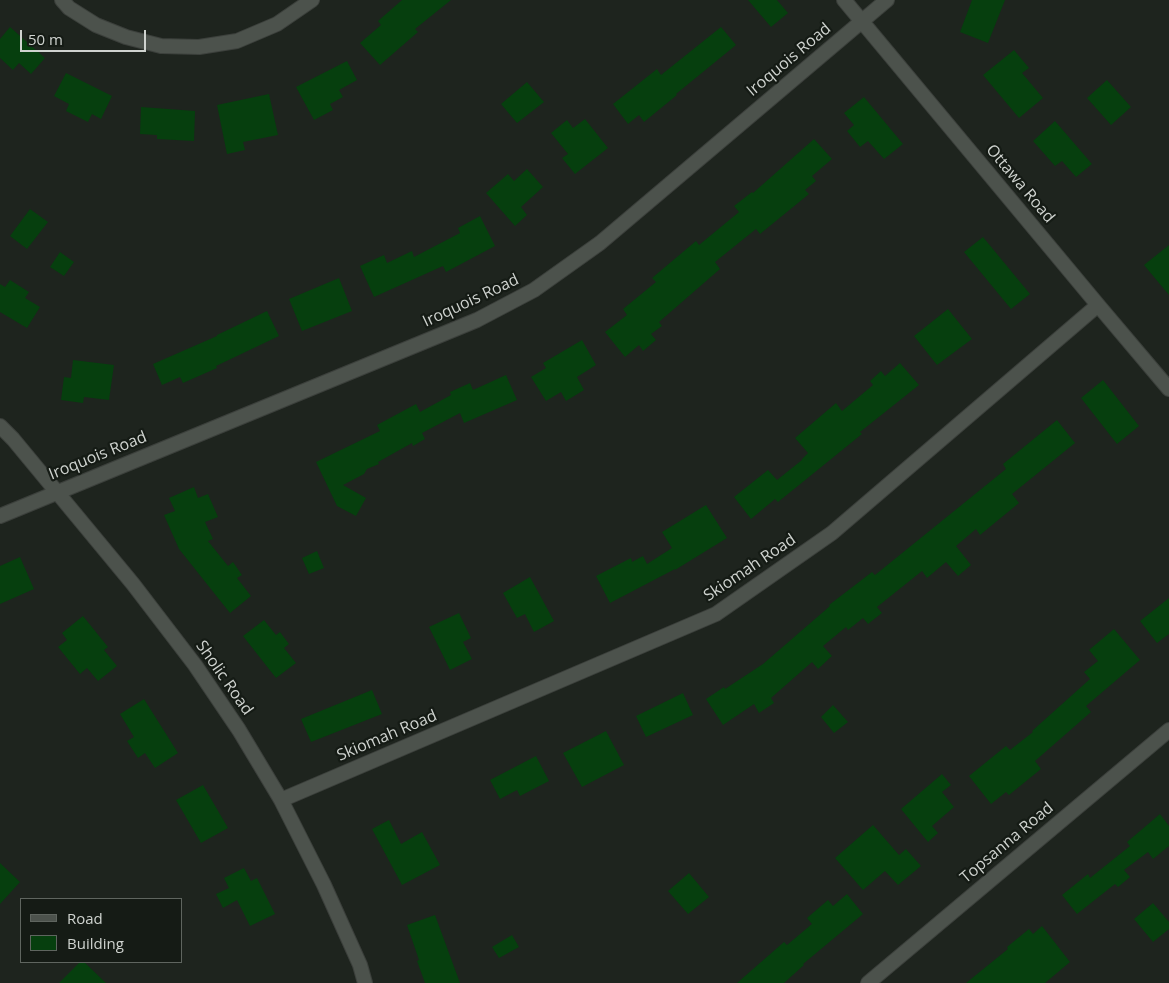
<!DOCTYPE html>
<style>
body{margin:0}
#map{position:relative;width:1169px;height:983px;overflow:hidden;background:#1e241e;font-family:"Open Sans",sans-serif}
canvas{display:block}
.legend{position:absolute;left:20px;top:898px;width:162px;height:65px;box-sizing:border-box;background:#151b15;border:1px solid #5f655f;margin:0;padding:6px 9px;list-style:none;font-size:15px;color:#cfd3cf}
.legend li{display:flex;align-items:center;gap:10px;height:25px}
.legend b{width:25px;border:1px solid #5f655f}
.scale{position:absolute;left:20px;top:30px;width:126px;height:22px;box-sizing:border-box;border:2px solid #cfd3cf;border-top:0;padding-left:6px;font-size:15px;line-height:18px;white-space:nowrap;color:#cfd3cf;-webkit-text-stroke:4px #151b15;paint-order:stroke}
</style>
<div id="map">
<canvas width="1169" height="983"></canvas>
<ul class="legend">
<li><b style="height:6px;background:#4c524c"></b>Road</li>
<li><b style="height:14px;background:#063f0e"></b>Building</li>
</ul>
<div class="scale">50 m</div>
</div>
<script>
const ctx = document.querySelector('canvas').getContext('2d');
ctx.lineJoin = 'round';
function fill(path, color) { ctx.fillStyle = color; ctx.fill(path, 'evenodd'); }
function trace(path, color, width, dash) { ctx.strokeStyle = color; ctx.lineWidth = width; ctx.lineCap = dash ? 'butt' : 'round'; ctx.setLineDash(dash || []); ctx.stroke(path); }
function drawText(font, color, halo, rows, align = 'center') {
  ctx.font = font + ' "Open Sans",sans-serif'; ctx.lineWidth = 4.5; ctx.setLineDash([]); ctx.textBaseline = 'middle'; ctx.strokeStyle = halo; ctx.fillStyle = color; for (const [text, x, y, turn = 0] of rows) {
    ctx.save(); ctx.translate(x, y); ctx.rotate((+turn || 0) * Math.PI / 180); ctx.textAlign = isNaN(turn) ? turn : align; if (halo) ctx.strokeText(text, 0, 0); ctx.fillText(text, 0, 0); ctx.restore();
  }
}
const building = new Path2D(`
 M402,0H451L415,29L418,32L380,65L360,43L381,25L378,21Z
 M748,0H777L788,13L771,27Z
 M972,0H1005L988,43L960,32Z
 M10,27L45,58L31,74L19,63L13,70L0,58V39Z
 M721,27L736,45L676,94L677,95L644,122L639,115L628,124L613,104L657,69L661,75Z
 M1014,50L1029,68L1022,73L1043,98L1019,118L983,75Z
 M347,61L357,80L339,90L343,97L330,104L333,110L314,120L296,87Z
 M66,73L112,96L101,119L92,114L88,122L66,111L69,104L54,96Z
 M1107,80L1131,107L1111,125L1087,98Z
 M527,82L544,102L517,123L501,104Z
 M269,94L278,135L243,142L245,150L227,154L217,105Z
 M864,97L903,144L884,159L868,141L860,147L847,131L854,125L844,113Z
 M141,107L195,111L194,141L157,139V135L140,134Z
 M585,119L608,148L575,174L562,158L568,154L551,133L567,120L573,128Z
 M1055,121L1092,164L1076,177L1062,161L1055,166L1033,141Z
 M814,139L832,159L812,176L816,181L805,190L809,194L760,234L756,229L715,262L720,269L659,322L662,326L651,334L656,340L643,351L639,345L625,357L605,332L627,315L623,309L656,282L652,278L696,241L699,245L739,212L734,206L752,192L753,193Z
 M527,169L543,187L521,207L527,215L515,226L486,193L508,174L514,181Z
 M30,209L48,222L27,249L10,236Z
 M480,216L495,246L446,272L443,266L374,297L360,266L384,255L387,263L412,251L414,257L460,233L458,228Z
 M983,237L1030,294L1011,309L964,252Z
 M1169,245V295L1144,265Z
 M60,252L74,262L64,276L50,267Z
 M339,278L352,311L302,331L289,299Z
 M10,280L29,292L25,298L40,307L27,328L0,312V284L5,287Z
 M948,309L972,339L937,365L914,336Z
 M267,311L279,336L216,366L217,368L183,383L180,377L162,385L153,364L217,336V335Z
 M582,340L596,365L577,377L584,390L566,401L561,392L546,401L531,377L546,368L543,363Z
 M73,360L114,365L109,400L84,397L83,403L61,400L64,377L71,378Z
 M900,363L919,385L860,432L862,434L804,481L778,502L775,499L751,519L734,497L768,470L777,480L802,460V459L808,453L795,438L836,403L842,411L873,385L870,381L881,371L885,376Z
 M506,375L517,400L464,423L460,413L422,433L425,439L413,446L412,443L378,462L379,464L367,469L364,474L343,485L366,498L356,516L337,506L316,462L380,431L377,425L416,404L420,412L451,395L450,392L470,383L473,390Z
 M1103,380L1139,426L1117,444L1081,398Z
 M1057,420L1075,443L1012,494L1019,503L980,535L976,529L956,546L971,565L958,576L946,562L927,578L922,571L877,607L882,613L868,624L863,618L848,630L846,627L823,646L832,656L818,669L812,662L771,698L774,703L759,713L754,704L723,725L706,699L724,687L725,689L763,664L830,606L829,605L872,572L875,575L1006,469L1003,464Z
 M194,487L198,498L208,494L218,517L205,522L213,539L208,541L228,566L233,562L242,575L237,578L251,596L230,613L179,549L164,515L175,511L169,498Z
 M706,505L727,538L675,570V569L610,603L596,576L631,558L632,562L643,556L647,564L672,548L662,532Z
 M317,551L324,568L309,574L302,558Z
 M20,557L34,589L0,604V566Z
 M530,577L554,621L534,632L525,614L517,618L503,593Z
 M1169,598V634L1157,643L1140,621Z
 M459,613L471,638L463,642L472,659L450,670L429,627Z
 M83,616L108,647L104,650L117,666L98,681L87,668L80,674L58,647L67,640L62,633Z
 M264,620L276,635L280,632L289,644L284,648L296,663L276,678L243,636Z
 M1114,629L1140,660L1086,706L1091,712L1035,761L1041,769L1009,795L1006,792L991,804L969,776L1006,746L1010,750L1033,732L1032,731L1090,679L1084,672L1098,661L1089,650Z
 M372,690L382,714L311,742L301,719Z
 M683,693L693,715L646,737L636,716Z
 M144,699L178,753L155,768L145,753L138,758L127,741L134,737L120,714Z
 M833,705L848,722L834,733L821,717Z
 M606,731L624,765L582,787L563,753Z
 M536,756L549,781L520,796L517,790L500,799L490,780Z
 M942,774L951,785L942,792L954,807L932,826L938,833L928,842L901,809Z
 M203,785L228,828L201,843L176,800Z
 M1160,814L1169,826V846L1153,859L1148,852L1124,870L1130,877L1118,887L1115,884L1077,914L1062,895L1088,874L1090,878L1130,846L1127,842Z
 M389,820L401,844L422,832L440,865L402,885L372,829Z
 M873,825L899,855L906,849L921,866L898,885L885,871L863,890L835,858Z
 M0,863L20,882L0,904Z
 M244,868L251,881L257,878L275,914L250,926L237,900L223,908L216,894L229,888L224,878Z
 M689,873L709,897L688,914L668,891Z
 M847,894L863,914L803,964L804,965L784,983H737L784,942L787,945L812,924L807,918L828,900L833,906Z
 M1153,903L1169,922V929L1153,942L1134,919Z
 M435,915L460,983H425L417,961L419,960L407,925Z
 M1042,926L1070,962L1045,983H966L1008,949L1007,947L1029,929L1033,934Z
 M512,935L519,947L499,958L492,947Z
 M80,962H84L106,983H59Z`);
const minor = new Path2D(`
 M62,0L69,8L96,25L126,37L161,46L199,47L237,41L277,24L312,0
 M844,0L1098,305L1169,389
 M0,426L13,439L133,584L195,665L239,730L281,800L324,885L360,965L365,983
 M0,516L477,320L534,290L600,243L887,0
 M281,800L716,614L832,533L1098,305
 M868,983L1169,730`);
const streetNames = [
 ["Iroquois Road",789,60,-40],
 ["Ottawa Road",1020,184,50],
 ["Iroquois Road",471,301,-25],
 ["Iroquois Road",98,456,-22],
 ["Skiomah Road",750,568,-34],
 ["Sholic Road",224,678,55],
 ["Skiomah Road",387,736,-23],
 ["Topsanna Road",1007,843,-40]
];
fill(building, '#063f0e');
trace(minor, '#3c403c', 16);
trace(minor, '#4c524c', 14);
drawText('16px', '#cfd3cf', '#151b15', streetNames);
</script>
